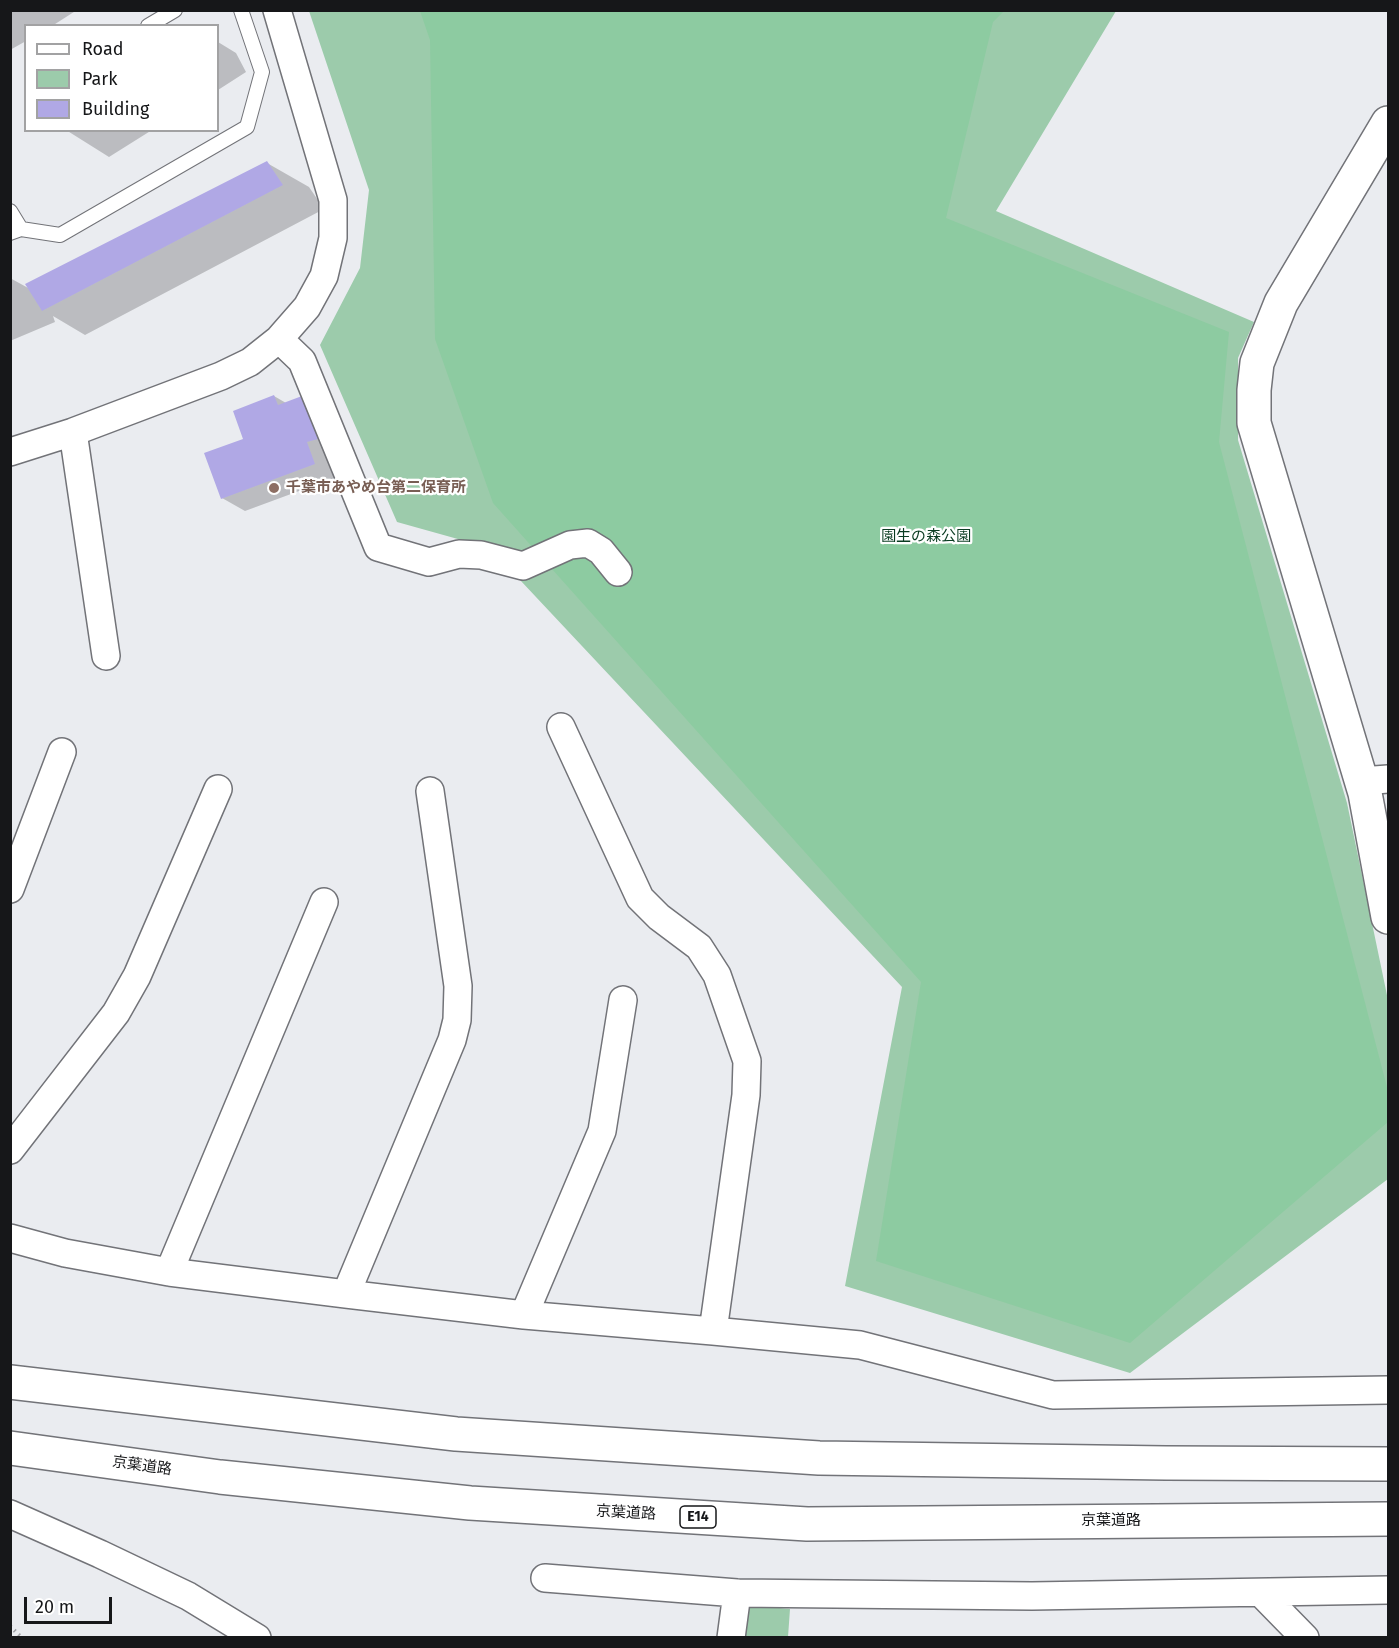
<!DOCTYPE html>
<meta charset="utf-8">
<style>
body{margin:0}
#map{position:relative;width:1399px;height:1648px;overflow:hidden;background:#eaecf0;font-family:"Fira Sans",sans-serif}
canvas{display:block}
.frame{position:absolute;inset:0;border:12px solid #161719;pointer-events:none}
.legend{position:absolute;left:24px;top:24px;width:195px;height:108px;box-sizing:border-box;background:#fff;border:2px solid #a2a2a3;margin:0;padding:8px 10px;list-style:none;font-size:18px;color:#161719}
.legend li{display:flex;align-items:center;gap:12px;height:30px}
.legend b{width:30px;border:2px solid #a2a2a3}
.scale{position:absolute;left:24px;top:1597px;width:88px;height:27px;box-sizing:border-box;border:3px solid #161719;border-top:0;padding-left:8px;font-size:18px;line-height:21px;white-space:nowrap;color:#161719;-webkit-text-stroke:4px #fff;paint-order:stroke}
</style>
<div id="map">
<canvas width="1399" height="1648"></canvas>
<div class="frame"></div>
<ul class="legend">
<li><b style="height:8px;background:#fff"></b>Road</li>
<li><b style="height:16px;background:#9ccbab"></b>Park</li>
<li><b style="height:16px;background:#b0a8e5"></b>Building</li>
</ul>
<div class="scale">20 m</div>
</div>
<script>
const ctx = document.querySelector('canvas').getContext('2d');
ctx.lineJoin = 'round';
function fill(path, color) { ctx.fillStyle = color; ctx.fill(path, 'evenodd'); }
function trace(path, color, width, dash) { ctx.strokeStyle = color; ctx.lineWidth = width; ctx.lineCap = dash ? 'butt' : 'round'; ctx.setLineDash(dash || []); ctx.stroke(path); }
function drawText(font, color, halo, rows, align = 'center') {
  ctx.font = font + ' "Fira Sans","Noto Sans JP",sans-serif'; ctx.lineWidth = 4.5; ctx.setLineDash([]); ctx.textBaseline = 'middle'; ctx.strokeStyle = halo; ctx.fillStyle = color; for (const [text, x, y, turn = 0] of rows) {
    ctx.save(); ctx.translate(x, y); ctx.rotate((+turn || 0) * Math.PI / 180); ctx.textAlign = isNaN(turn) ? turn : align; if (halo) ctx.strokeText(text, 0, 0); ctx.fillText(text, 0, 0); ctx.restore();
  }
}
const green = new Path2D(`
 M309,11H1116L996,211L1254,322L1238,358V440L1347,803L1388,1000V1179L1130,1373L845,1286L902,987L490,548L397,522L320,345L360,268L369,190Z
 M748,1605L790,1609L788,1637L745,1638Z`);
const forest = new Path2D(`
 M420,11H1004L993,22L946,218L1229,332L1219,442L1388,1091V1122L1130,1343L876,1261L921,982L493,503L435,339L430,40Z`);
const shadow = new Path2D(`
 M10,10H77L52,26H26V41L10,50Z
 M218,42L236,53L246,72L218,90Z
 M66,130H152L109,157Z
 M267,163L309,187L324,209L85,335L53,316L55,322L10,341V278L30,289Z
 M274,396L286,403L302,397L337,477L245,511L222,498L245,440Z`);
const building = new Path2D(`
 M267,161L283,185L42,311L25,284Z
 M274,395L278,405L302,396L318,439L307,442L315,464L221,499L204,453L243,439L233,411Z`);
const path = new Path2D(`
 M10,1626L22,1638`);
const service = new Path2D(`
 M148,26L175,10
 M10,211L21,229
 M10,233L21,229L60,235L247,127L262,72L241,10`);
const minor = new Path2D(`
 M279,339L302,361L378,547L429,562L459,554L481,555L523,566L570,545L588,543L601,551L618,572
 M73,432L106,656
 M10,452L73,432L221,376L250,362L279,339L307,307L324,276L333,238V200L277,10
 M561,727L640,898L659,917L699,947L717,975L747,1061L746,1095L713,1331
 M1361,781L1388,779
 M10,889L62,752
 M10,1150L116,1013L137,976L218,789
 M10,1238L65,1253L169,1272L346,1294L524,1315L713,1331L860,1345L1053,1395L1388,1390
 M169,1272L324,902
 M346,1294L452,1040L457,1020L458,986L430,791
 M524,1315L602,1131L623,1000
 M10,1514L100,1554L188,1596L257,1638
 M545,1578L737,1593L1032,1596L1388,1590
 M1261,1593L1305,1638
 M731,1638L737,1593`);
const tertiary = new Path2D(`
 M1388,123L1281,303L1257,363L1254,390V423L1365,793L1388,917`);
const motorway = new Path2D(`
 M10,1382L456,1434L819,1458L1166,1463L1388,1464
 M10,1448L220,1477L470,1503L807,1524L1388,1519`);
const markers = [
 [274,488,6,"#8d6e63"]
];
const shields = [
 [698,1517,36]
];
const shieldNames = [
 ["E14",698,1517]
];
const educationNames = [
 ["千葉市あやめ台第二保育所",286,488]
];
const parkNames = [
 ["園生の森公園",926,537]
];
const streetNames = [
 ["京葉道路",142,1466,8],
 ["京葉道路",626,1513,3],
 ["京葉道路",1111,1521]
];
fill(green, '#9ccbab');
fill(forest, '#8dcba1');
fill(shadow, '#0003');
fill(building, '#b0a8e5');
trace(service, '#727378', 16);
trace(minor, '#727378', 30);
trace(tertiary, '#727378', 36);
trace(motorway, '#727378', 36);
trace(path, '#9fa0a4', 4, [1.5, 4.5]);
trace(service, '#fff', 14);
trace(minor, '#fff', 27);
trace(tertiary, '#fff', 33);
trace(motorway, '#fff', 33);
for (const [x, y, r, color] of markers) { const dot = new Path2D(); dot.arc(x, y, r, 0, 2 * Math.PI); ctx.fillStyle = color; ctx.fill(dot); trace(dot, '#fff', 2); }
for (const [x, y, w] of shields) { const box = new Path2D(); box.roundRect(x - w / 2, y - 11, w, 22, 4.5); ctx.fillStyle = '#fff'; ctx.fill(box); trace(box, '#161719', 1.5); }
drawText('bold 14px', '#161719', null, shieldNames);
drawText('bold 15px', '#785e54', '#fff', educationNames, 'left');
drawText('15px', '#0a3c21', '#fff', parkNames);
drawText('15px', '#161719', '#fff', streetNames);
</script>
